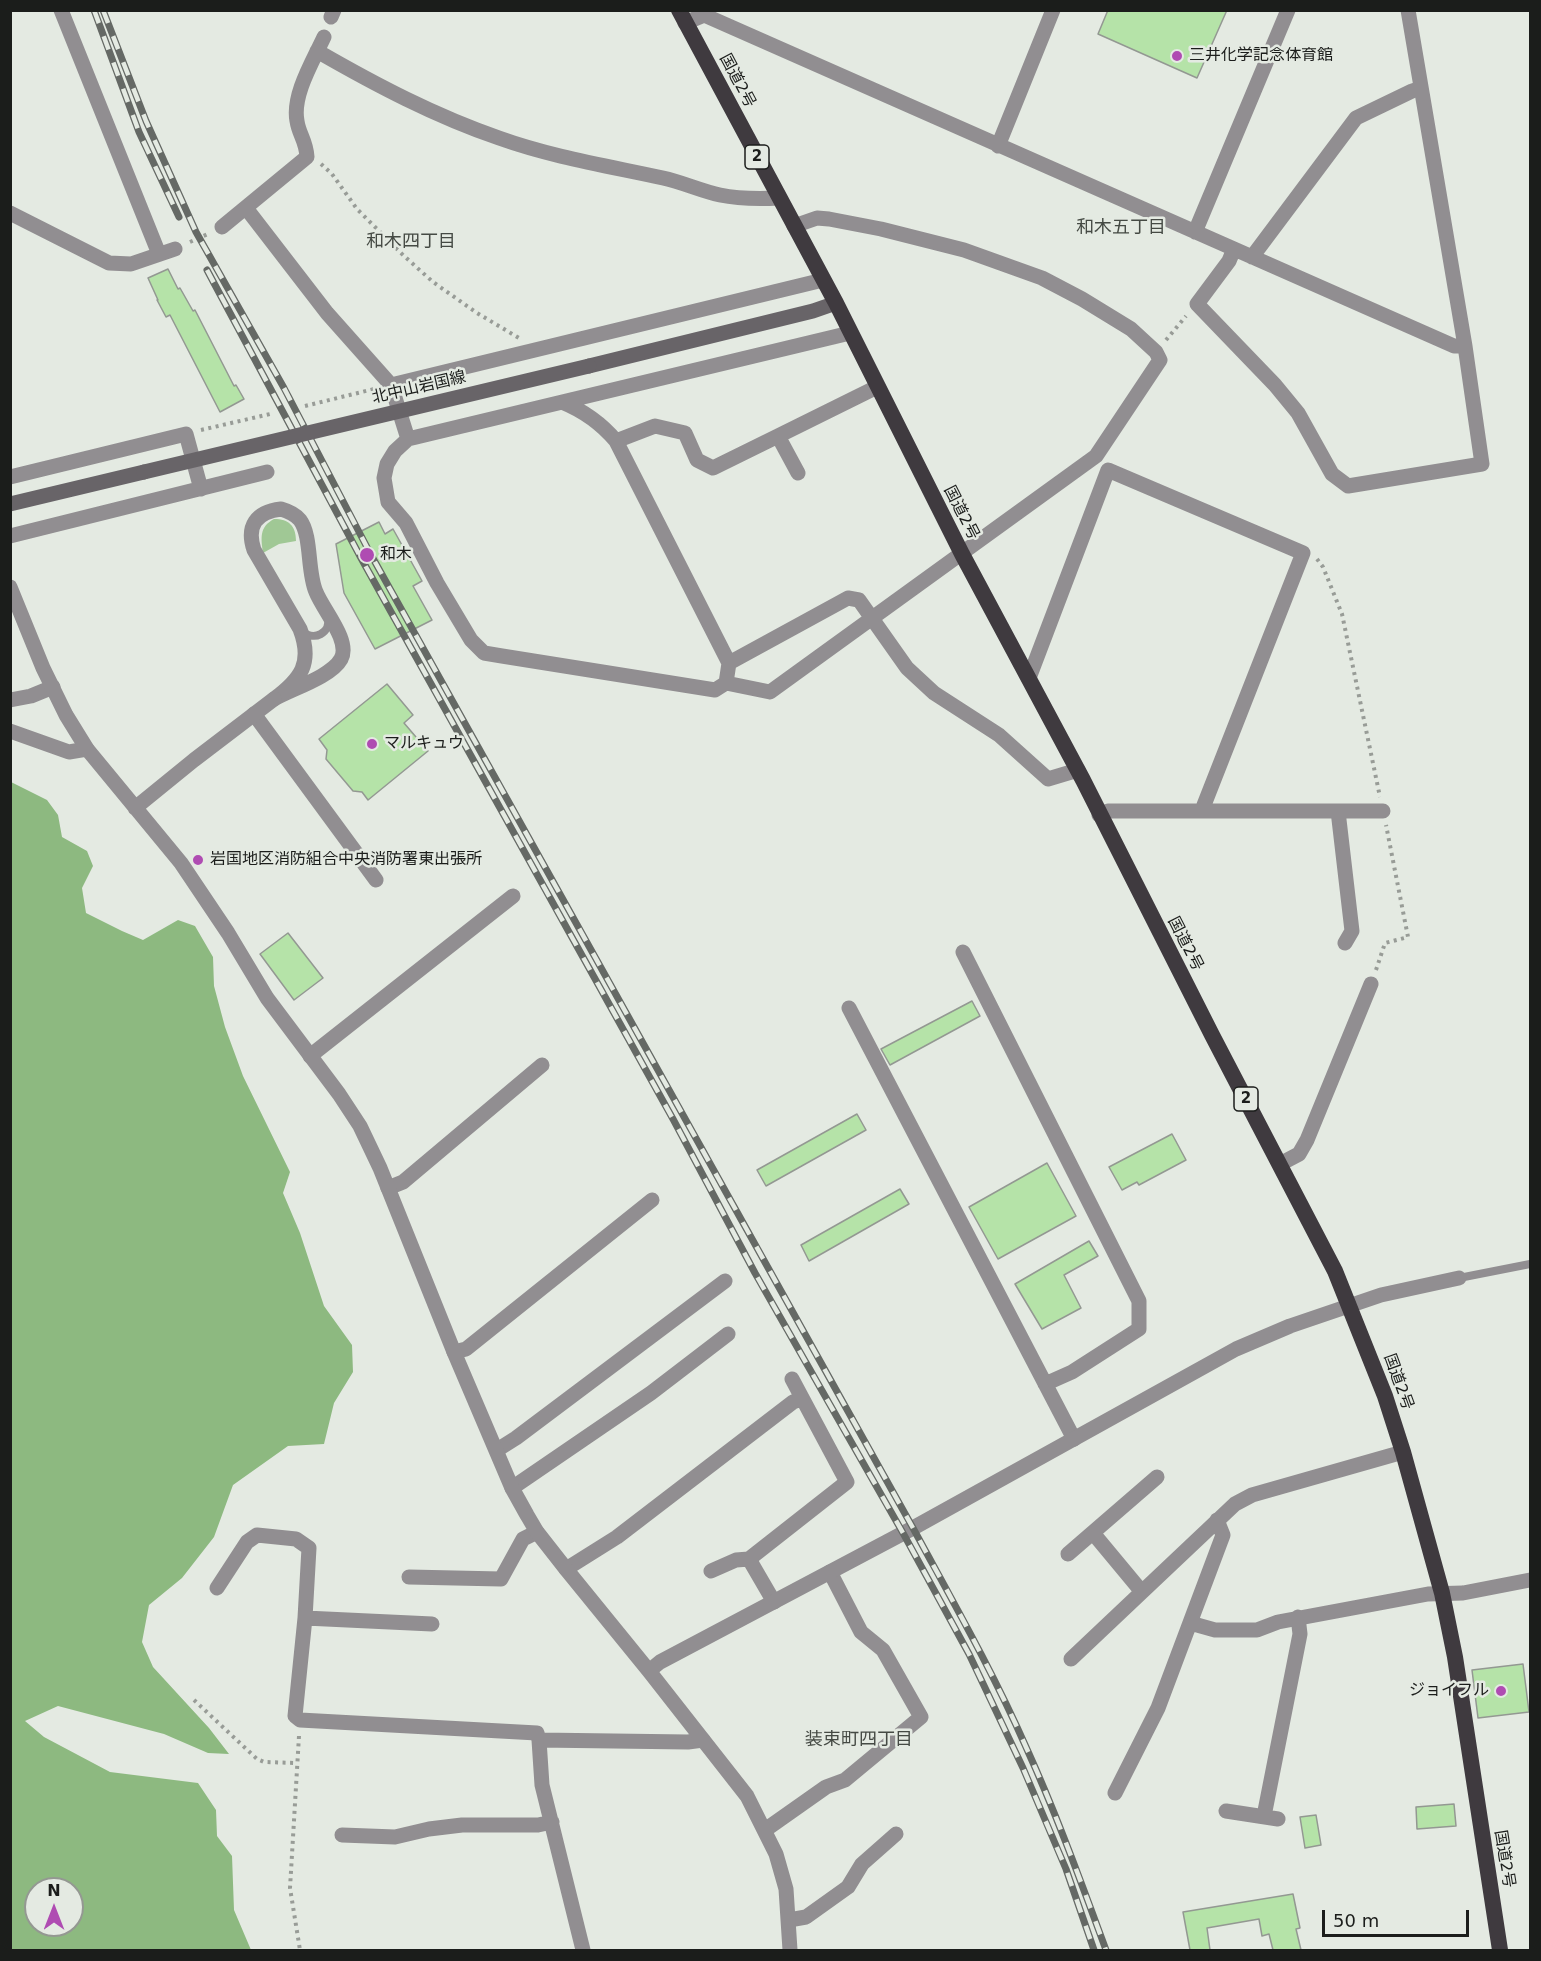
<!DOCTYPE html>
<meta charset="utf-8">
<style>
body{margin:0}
#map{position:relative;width:1541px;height:1961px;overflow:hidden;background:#e4eae2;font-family:"DejaVu Sans",sans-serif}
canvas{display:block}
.frame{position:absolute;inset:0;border:12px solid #1b1d1b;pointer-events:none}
.north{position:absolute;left:24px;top:1877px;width:60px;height:60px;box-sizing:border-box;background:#e4eae2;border:2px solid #949892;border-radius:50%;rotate:0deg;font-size:16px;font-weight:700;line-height:24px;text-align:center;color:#1b1d1b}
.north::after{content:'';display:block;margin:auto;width:21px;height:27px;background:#af4cb2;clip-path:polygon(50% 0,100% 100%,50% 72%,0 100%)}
.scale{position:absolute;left:1322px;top:1910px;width:147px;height:27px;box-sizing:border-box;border:3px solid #1b1d1b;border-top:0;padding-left:8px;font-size:18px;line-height:21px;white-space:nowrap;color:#1b1d1b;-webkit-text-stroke:4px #e4eae2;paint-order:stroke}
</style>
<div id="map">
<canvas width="1541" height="1961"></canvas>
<div class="frame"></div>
<div class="north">N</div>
<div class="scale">50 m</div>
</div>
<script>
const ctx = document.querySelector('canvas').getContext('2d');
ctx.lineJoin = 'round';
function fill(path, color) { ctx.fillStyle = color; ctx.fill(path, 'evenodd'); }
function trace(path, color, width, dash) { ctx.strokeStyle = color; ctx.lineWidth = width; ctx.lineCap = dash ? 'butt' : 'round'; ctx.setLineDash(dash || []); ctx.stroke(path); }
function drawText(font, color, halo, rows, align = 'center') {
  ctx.font = font + ' "DejaVu Sans","Noto Sans JP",sans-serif'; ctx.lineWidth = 5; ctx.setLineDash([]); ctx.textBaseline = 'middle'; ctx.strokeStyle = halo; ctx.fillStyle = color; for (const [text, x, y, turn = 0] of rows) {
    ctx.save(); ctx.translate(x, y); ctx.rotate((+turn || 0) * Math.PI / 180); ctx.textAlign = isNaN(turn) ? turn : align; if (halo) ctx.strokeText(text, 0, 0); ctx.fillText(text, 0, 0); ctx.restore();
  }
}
const green = new Path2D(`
 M274,519C289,519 296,526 296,541L279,544L263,553C261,538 259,527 274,519Z`);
const forest = new Path2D(`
 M11,782L47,800L58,815L62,837L87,851L93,866L82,888L86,913L122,931L143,940L178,920L195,926L213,957L214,986L225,1027L243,1076L290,1172L283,1193L300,1233L324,1306L352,1345L353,1372L334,1403L324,1444L288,1446L233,1485L214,1537L182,1578L149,1605L142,1642L153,1667L209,1728L229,1754L208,1753L164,1734L58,1706L25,1721L44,1737L110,1772L198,1783L216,1810L217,1836L232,1856L234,1910L251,1950H11ZM36,1889H72V1925H36Z`);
const building = new Path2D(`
 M1108,10H1227L1197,78L1098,34Z
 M168,269L178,289L180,288L193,311L195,310L234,386L236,385L244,399L220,412L170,315L166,317L157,300H158L148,278Z
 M379,522L385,534L393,529L422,581L413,586L432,620L375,649L344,593L336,544Z
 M387,684L413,715L404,723L428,751L368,800L362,792L353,791L326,759L327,750L319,739Z
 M288,933L323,978L294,1000L260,954Z
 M972,1001L980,1016L890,1065L881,1049Z
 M857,1114L866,1130L766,1186L757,1170Z
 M1172,1134L1186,1160L1139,1185L1137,1182L1122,1190L1109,1167Z
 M1047,1163L1076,1216L998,1259L969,1207Z
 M900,1189L909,1204L809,1261L801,1245Z
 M1089,1241L1098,1256L1064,1275L1081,1308L1042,1329L1015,1284Z
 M1523,1664L1529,1712L1478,1718L1472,1670Z
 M1454,1804L1456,1826L1417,1829L1416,1807Z
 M1316,1815L1321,1845L1305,1848L1300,1817Z
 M1293,1894L1300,1928L1296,1929L1301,1950H1273L1269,1934L1262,1936L1259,1919L1207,1928L1210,1950H1190L1183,1912Z`);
const path = new Path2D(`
 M321,164L332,174L357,209L404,256L433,282L477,313L519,338
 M190,242L208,234
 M1166,340L1186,316
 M305,406L374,389
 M201,430L270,414
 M1317,559L1323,567L1342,614L1380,797
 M1376,970L1385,943L1408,937L1386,825
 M194,1700L257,1759L264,1762L297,1763
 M299,1736L290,1888L300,1950`);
const service = new Path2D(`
 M302,631C314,642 331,633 328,617
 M1459,1278L1530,1264`);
const minor = new Path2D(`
 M61,10L159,254
 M331,17L334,10
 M685,23L704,15L1454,346H1465
 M317,51C376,85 435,116 499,138C552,157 608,166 663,178C682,182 701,191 720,195C739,199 759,199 779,198
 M998,146L1053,10
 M246,208L327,313L391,385
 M10,213L109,263L131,264L175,249
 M794,226L817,218L829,219L881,229L964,250L1042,278L1082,299L1131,329L1156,352L1160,360L1096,456L770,692L726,683L715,690L502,656L484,653L471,640L437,583L406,523L388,502L384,478L387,464L395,451L408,439L850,333
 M222,227L307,157C306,140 299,135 297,121C292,95 313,61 324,37
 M1195,232L1288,10
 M1234,249L1229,261L1197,304L1275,385L1298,413L1332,474L1348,486L1482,464L1465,346L1408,10
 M1252,257L1356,118L1412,91L1421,88
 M562,402C584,411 601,423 616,441L729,663
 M408,439L391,385L823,280
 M616,441L655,426L685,433L697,460L713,468L778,436
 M798,473L778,436L877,387
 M10,477L186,434L201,489
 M281,509C288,511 295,514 300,520C312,536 307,572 316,592C323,610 351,641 341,659C331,677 291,689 274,699C301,679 313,663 300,629L254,550C246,526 256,512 281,509Z
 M10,536L267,472
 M1029,678L1108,470L1303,553L1204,805V811
 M726,683L729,663L848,598L859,600L907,668L934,693L999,735L1048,779L1078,770
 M10,700L31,696L53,687
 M254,714L376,880
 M10,731L69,752L87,749
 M1338,811L1352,931L1345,943
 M1099,815L1108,811H1383
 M963,952L1139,1301V1329L1072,1372L1045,1384
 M849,1008L1074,1439
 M310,1056L513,896
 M1280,1164L1299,1154L1307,1140L1371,984
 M388,1188L403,1182L542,1065
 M454,1352L466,1349L652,1200
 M497,1450L516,1438L725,1281
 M512,1488L651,1393L728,1334
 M1093,1533L1142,1592
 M1068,1554L1157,1477
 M749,1559L774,1602
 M566,1569L617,1537L793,1402L801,1399
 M711,1571L736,1560L749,1559L847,1482L792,1379
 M409,1577L501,1579L523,1539L537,1532
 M217,1588L247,1542L257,1535L296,1539L309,1548L305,1618L295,1716L300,1720L537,1733L539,1740L542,1785L583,1950
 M305,1618L432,1624
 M1190,1623L1215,1630H1257L1278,1622L1428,1594L1463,1593L1530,1580
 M1071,1659L1235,1504L1252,1495L1403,1452
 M539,1740L688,1742L703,1740
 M1115,1793L1158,1708L1223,1535L1217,1520
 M1226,1811L1278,1819
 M1264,1816L1300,1634L1298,1617
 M765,1830L826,1787L845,1780L921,1717L883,1650L861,1632L830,1572
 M342,1835L395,1837L429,1829L462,1825H538L552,1822
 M789,1920L806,1917L848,1887L862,1864L896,1834`);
const tertiary = new Path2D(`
 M10,587L43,668L66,715L87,749L181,863L228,933L267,998L339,1094L360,1126L380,1168L454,1352L512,1488L527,1515L537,1532L566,1569L649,1671L747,1796L776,1854L786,1889L790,1950
 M135,808L194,760L274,699
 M649,1671L660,1662L913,1528L1236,1349L1290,1326L1381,1295L1459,1278`);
const secondary = new Path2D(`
 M589,366L813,311L836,303
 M10,504L144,472`);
const trunk = new Path2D(`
 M679,10L836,303L962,554L1083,780L1212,1035L1335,1271L1385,1396L1403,1452L1442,1593L1455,1657L1500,1950`);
const rail = new Path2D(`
 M94,10L139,132L179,217
 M103,10L146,121L196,232L284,388L370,553L913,1528C952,1600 993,1672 1026,1747C1056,1813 1081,1882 1106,1950
 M207,270L361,558L673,1119L755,1273L903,1533L969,1654L1023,1768L1066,1869L1094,1950`);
const secondaryBridge = new Path2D(`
 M144,472L589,366`);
const markers = [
 [1177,56,6,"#af4cb2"],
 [367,555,8,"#af4cb2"],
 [372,744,6,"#af4cb2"],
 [198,860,6,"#af4cb2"],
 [1501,1691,6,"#af4cb2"]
];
const shields = [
 [757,157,24],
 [1246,1099,24]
];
const shieldNames = [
 ["2",757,157],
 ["2",1246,1099]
];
const poiNames = [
 ["三井化学記念体育館",1189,56],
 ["和木",380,555],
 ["マルキュウ",384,744],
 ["岩国地区消防組合中央消防署東出張所",210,860],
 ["ジョイフル",1489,1691,"right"]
];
const streetNames = [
 ["国道2号",737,81,62],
 ["北中山岩国線",419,388,-13],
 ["国道2号",961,513,63],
 ["国道2号",1185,944,63],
 ["国道2号",1398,1382,70],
 ["国道2号",1504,1859,81]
];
const neighbourhoodNames = [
 ["和木五丁目",1121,228],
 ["和木四丁目",411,242],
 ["装束町四丁目",859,1740]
];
fill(green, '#a0c895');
fill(forest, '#8db980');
fill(building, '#b5e3a8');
trace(building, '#939892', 1.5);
trace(path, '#989c97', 4, [3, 4.5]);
trace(service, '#918e91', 8);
trace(minor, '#918e91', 15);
trace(tertiary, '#918e91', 15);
trace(secondary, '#686468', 15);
trace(trunk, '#3f3a3f', 16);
trace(rail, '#656965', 7);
trace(rail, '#e4eae2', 4.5, [14]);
trace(secondaryBridge, '#686468', 15);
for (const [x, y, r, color] of markers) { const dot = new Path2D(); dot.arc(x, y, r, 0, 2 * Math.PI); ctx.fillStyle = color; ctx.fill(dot); trace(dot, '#e4eae2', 2); }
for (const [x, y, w] of shields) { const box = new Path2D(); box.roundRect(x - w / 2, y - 12, w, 24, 4.5); ctx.fillStyle = '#e4eae2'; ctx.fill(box); trace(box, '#1b1d1b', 1.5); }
drawText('bold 15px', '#1b1d1b', null, shieldNames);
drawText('16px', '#1b1d1b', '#e4eae2', poiNames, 'left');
drawText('16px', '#1b1d1b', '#e4eae2', streetNames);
drawText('18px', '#454a44', '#e4eae2', neighbourhoodNames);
</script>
